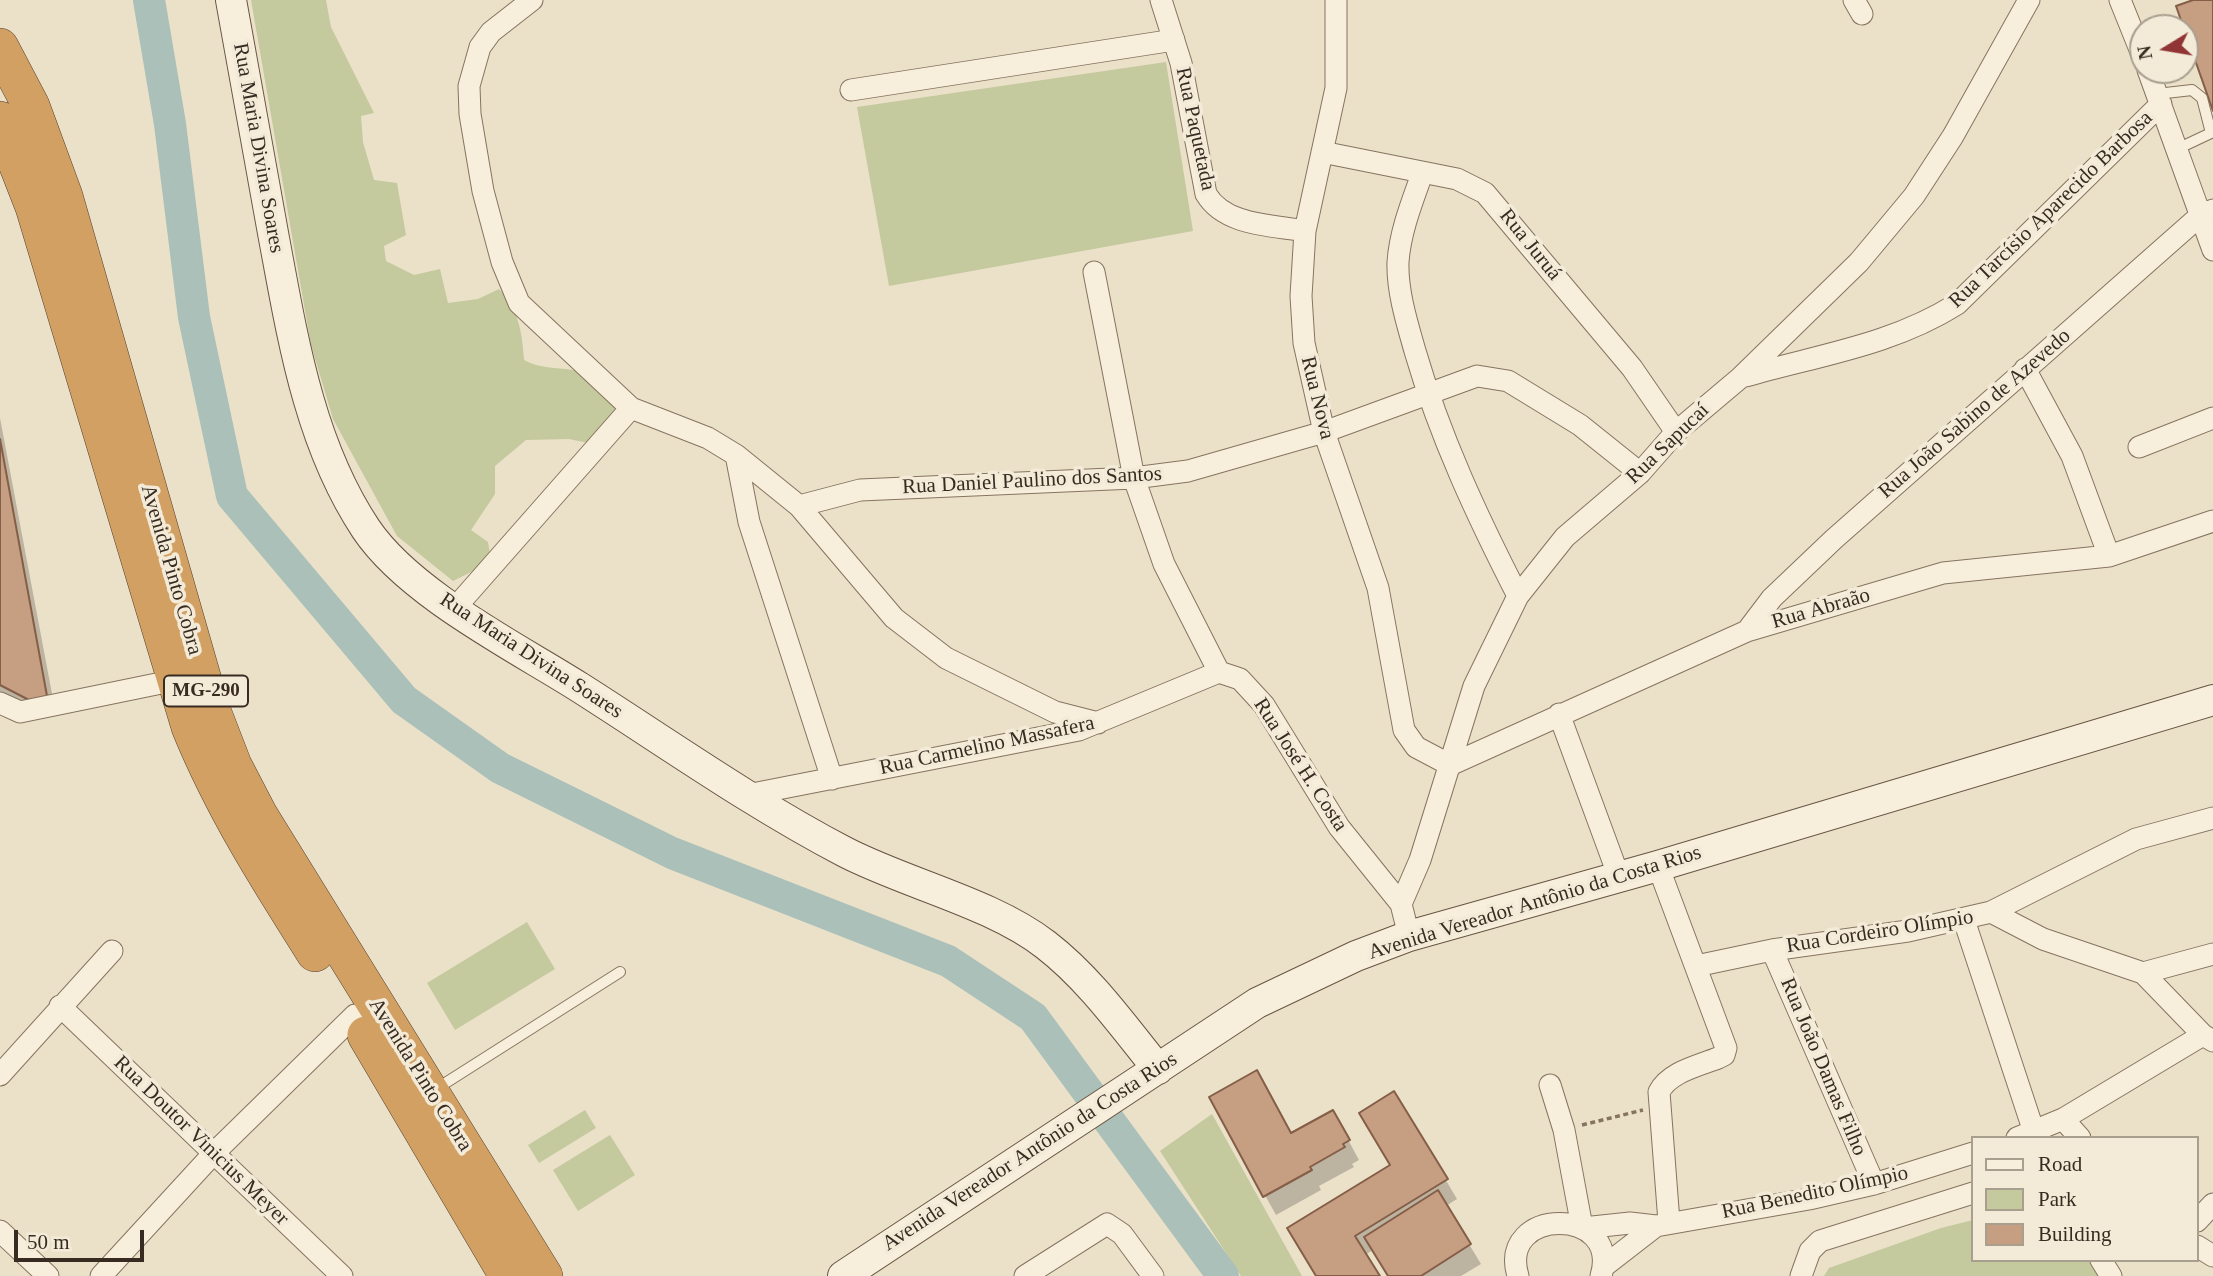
<!DOCTYPE html>
<meta charset="utf-8">
<style>
body{margin:0}
#map{position:relative;width:2213px;height:1276px;overflow:hidden;background:#ebe1c9;font-family:Georgia,serif}
canvas{display:block}
.legend{position:absolute;left:1971px;top:1136px;width:228px;height:126px;box-sizing:border-box;background:#f3ebd8;border:2px solid #a89f8f;margin:0;padding:9px 12px;list-style:none;font-size:21px;color:#382c22}
.legend li{display:flex;align-items:center;gap:14px;height:35px}
.legend b{width:35px;border:2px solid #a89f8f}
.north{position:absolute;left:2129px;top:14px;width:70px;height:70px;box-sizing:border-box;background:#f3ebd8;border:2px solid #a89f8f;border-radius:50%;rotate:259deg;font-size:19px;font-weight:700;line-height:28px;text-align:center;color:#382c22}
.north::after{content:'';display:block;margin:auto;width:24px;height:32px;background:#913436;clip-path:polygon(50% 0,100% 100%,50% 72%,0 100%)}
.scale{position:absolute;left:14px;top:1230px;width:130px;height:32px;box-sizing:border-box;border:4px solid #382c22;border-top:0;padding-left:9px;font-size:21px;line-height:24px;white-space:nowrap;color:#382c22;-webkit-text-stroke:5px #f3ebd8;paint-order:stroke}
</style>
<div id="map">
<canvas width="2213" height="1276"></canvas>
<ul class="legend">
<li><b style="height:9px;background:#f7eedc"></b>Road</li>
<li><b style="height:19px;background:#c4c99e"></b>Park</li>
<li><b style="height:19px;background:#c69e82"></b>Building</li>
</ul>
<div class="north">N</div>
<div class="scale">50 m</div>
</div>
<script>
const ctx = document.querySelector('canvas').getContext('2d');
ctx.lineJoin = 'round';
function fill(path, color) { ctx.fillStyle = color; ctx.fill(path, 'evenodd'); }
function trace(path, color, width, dash) { ctx.strokeStyle = color; ctx.lineWidth = width; ctx.lineCap = dash ? 'butt' : 'round'; ctx.setLineDash(dash || []); ctx.stroke(path); }
function drawText(font, color, halo, rows, align = 'center') {
  ctx.font = font + ' Georgia,serif'; ctx.lineWidth = 7; ctx.setLineDash([]); ctx.textBaseline = 'middle'; ctx.strokeStyle = halo; ctx.fillStyle = color; for (const [text, x, y, turn = 0] of rows) {
    ctx.save(); ctx.translate(x, y); ctx.rotate((+turn || 0) * Math.PI / 180); ctx.textAlign = isNaN(turn) ? turn : align; if (halo) ctx.strokeText(text, 0, 0); ctx.fillText(text, 0, 0); ctx.restore();
  }
}
const green = new Path2D(`
 M251,0H326L331,27L374,113L361,116L363,142L374,180L397,183L406,235L384,246L386,261L414,275L440,269L448,303L478,299L499,289C519,310 522,332 524,360C541,369 554,367 573,370C592,374 610,401 623,415L593,444L569,439L526,440L495,466V494L471,530L488,542L490,554L477,569L453,581L397,536L333,419L311,345Z
 M1166,62L1193,231L889,286L857,107Z
 M527,922L555,969L455,1030L427,983Z
 M585,1110L596,1128L539,1163L528,1145Z
 M1212,1114L1302,1276H1241L1160,1151Z
 M610,1135L635,1175L578,1211L553,1170Z
 M1973,1220V1260H2088L2101,1276H1824L1829,1268L1941,1228Z`);
const shadow = new Path2D(`
 M0,418L56,715L40,719L0,698Z
 M1394,1093L1457,1199L1446,1206L1481,1264L1461,1276H1389L1373,1250L1365,1255L1377,1276H1318L1392,1166Z
 M1211,1098L1291,1135L1333,1112L1359,1160L1352,1164L1354,1167L1319,1186L1321,1190L1276,1215Z`);
const river = new Path2D(`
 M149,0L170,124L194,317L232,496L404,700L500,768L672,853L948,961L1033,1017L1223,1276`);
const building = new Path2D(`
 M2193,0H2213V111L2176,6Z
 M0,439L47,696L29,700L0,685Z
 M1257,1070L1291,1133L1333,1110L1350,1140L1343,1144L1345,1147L1310,1167L1312,1170L1263,1197L1209,1097Z
 M1394,1091L1448,1179L1355,1236L1380,1276H1316L1287,1228L1390,1165L1359,1113Z
 M1438,1190L1471,1244L1421,1276H1388L1364,1237Z`);
const path = new Path2D(`
 M1582,1125L1643,1110`);
const lane = new Path2D(`
 M2157,94L2192,90L2202,98L2211,133L2177,149
 M436,1089L620,972`);
const street = new Path2D(`
 M532,0L491,32L480,47L469,86L470,114L483,191L502,262L519,303L631,408L708,438L736,455L799,506L894,618L946,658L1055,712L1098,723
 M1161,0L1181,63L1206,194C1225,226 1272,225 1305,231
 M1336,0V88L1305,231L1301,296L1304,343L1324,432L1378,588L1404,730L1416,747L1450,765L1747,631L1943,573L2109,556L2213,521
 M1854,0L1862,14
 M2120,0L2143,57
 M2148,70L2213,250
 M851,90L1174,40
 M1322,152L1457,179L1485,193L1632,368L1676,432
 M1422,174C1412,202 1400,232 1398,262C1397,291 1407,323 1415,351C1440,437 1477,516 1518,596
 M1094,272L1134,478L1164,564L1219,672L1240,679L1264,705L1339,827L1401,904
 M2025,369L2072,456L2109,556
 M1746,376C1819,355 1892,345 1957,304L2161,104
 M2139,447L2213,418
 M736,455L749,522L832,779
 M799,506L860,490L1134,478L1188,471L1324,432L1477,376L1508,381L1580,425L1640,473
 M455,608L631,408
 M1747,631L1772,598L1834,539L2202,214L2213,210
 M0,703L20,712L176,680
 M1559,714L1619,877
 M747,795L1079,730L1219,672
 M1658,866L1726,1048L1724,1055L1718,1058C1698,1066 1669,1072 1659,1092L1669,1222
 M1991,912L2043,939L2143,973L2203,1035L2213,1041
 M1964,920L2034,1132
 M1409,936L1401,904L1420,860L1474,686L1518,596L1565,537L1640,473L1676,432L1740,378L1859,262L1914,196L1953,136L2029,0
 M1772,950L1874,1184
 M1696,966L1772,950L1908,931L1991,912L2136,839L2213,818
 M2143,973L2213,954
 M60,1006L342,1276
 M0,1075L112,951
 M1550,1085L1564,1130L1582,1227
 M2063,1119L2080,1138
 M2017,1138L2063,1119L2203,1035
 M2197,1221L2213,1204
 M1583,1228L1630,1223L1656,1226L1809,1199L1874,1184L1973,1153
 M0,1231L48,1276
 M2197,1246L2213,1256
 M2101,1260L2111,1276
 M1603,1267L1656,1226
 M101,1276L214,1153L355,1015
 M1025,1276L1107,1224L1122,1234L1153,1276
 M1518,1276C1497,1206 1622,1206 1601,1276
 M1801,1276L1810,1251L1820,1241L1973,1193`);
const secondary = new Path2D(`
 M231,0C245,78 259,155 273,233C292,334 308,442 366,529C409,593 514,646 579,687C667,743 753,804 845,852C907,884 992,903 1046,945C1090,979 1123,1026 1158,1069
 M843,1276L1257,1003L1356,956L1409,936L1658,866L2213,700`);
const highway = new Path2D(`
 M0,47L31,106L64,196L211,708L233,765L259,815L544,1276
 M0,120L34,207L190,727C223,808 268,879 315,953
 M366,1035L508,1276`);
const shields = [
 [206,691,84]
];
const shieldNames = [
 ["MG-290",206,691]
];
const streetNames = [
 ["Rua Paquetada",1195,129,78],
 ["Rua Maria Divina Soares",258,148,80],
 ["Rua Tarcísio Aparecido Barbosa",2051,210,-44],
 ["Rua Juruá",1530,245,51],
 ["Rua Nova",1317,398,76],
 ["Rua João Sabino de Azevedo",1975,414,-41],
 ["Rua Sapucaí",1668,444,-44],
 ["Rua Daniel Paulino dos Santos",1032,481,-3],
 ["Avenida Pinto Cobra",171,570,74],
 ["Rua Abraão",1821,609,-16],
 ["Rua Maria Divina Soares",531,656,33],
 ["Rua Carmelino Massafera",987,746,-12],
 ["Rua José H. Costa",1300,765,57],
 ["Avenida Vereador Antônio da Costa Rios",1535,903,-17],
 ["Rua Cordeiro Olímpio",1880,932,-9],
 ["Rua João Damas Filho",1823,1067,67],
 ["Avenida Pinto Cobra",420,1075,58],
 ["Rua Doutor Vinicius Meyer",201,1141,44],
 ["Avenida Vereador Antônio da Costa Rios",1030,1152,-33],
 ["Rua Benedito Olímpio",1815,1193,-12]
];
fill(green, '#c4c99e');
fill(shadow, '#0003');
trace(river, '#aac0b9', 32);
fill(building, '#c69e82');
trace(building, '#845e47', 2);
trace(lane, '#86745f', 12);
trace(street, '#86745f', 23);
trace(secondary, '#685542', 32);
trace(highway, '#554233', 38);
trace(path, '#86745f', 3.5, [5, 3.5]);
trace(lane, '#f7eedc', 10);
trace(street, '#f7eedc', 21);
trace(secondary, '#f7eedc', 30);
trace(highway, '#d2a062', 37);
for (const [x, y, w] of shields) { const box = new Path2D(); box.roundRect(x - w / 2, y - 15.5, w, 31, 5); ctx.fillStyle = '#f3ebd8'; ctx.fill(box); trace(box, '#382c22', 2); }
drawText('bold 19px', '#382c22', null, shieldNames);
drawText('21px', '#382c22', '#f3ebd8', streetNames);
</script>
